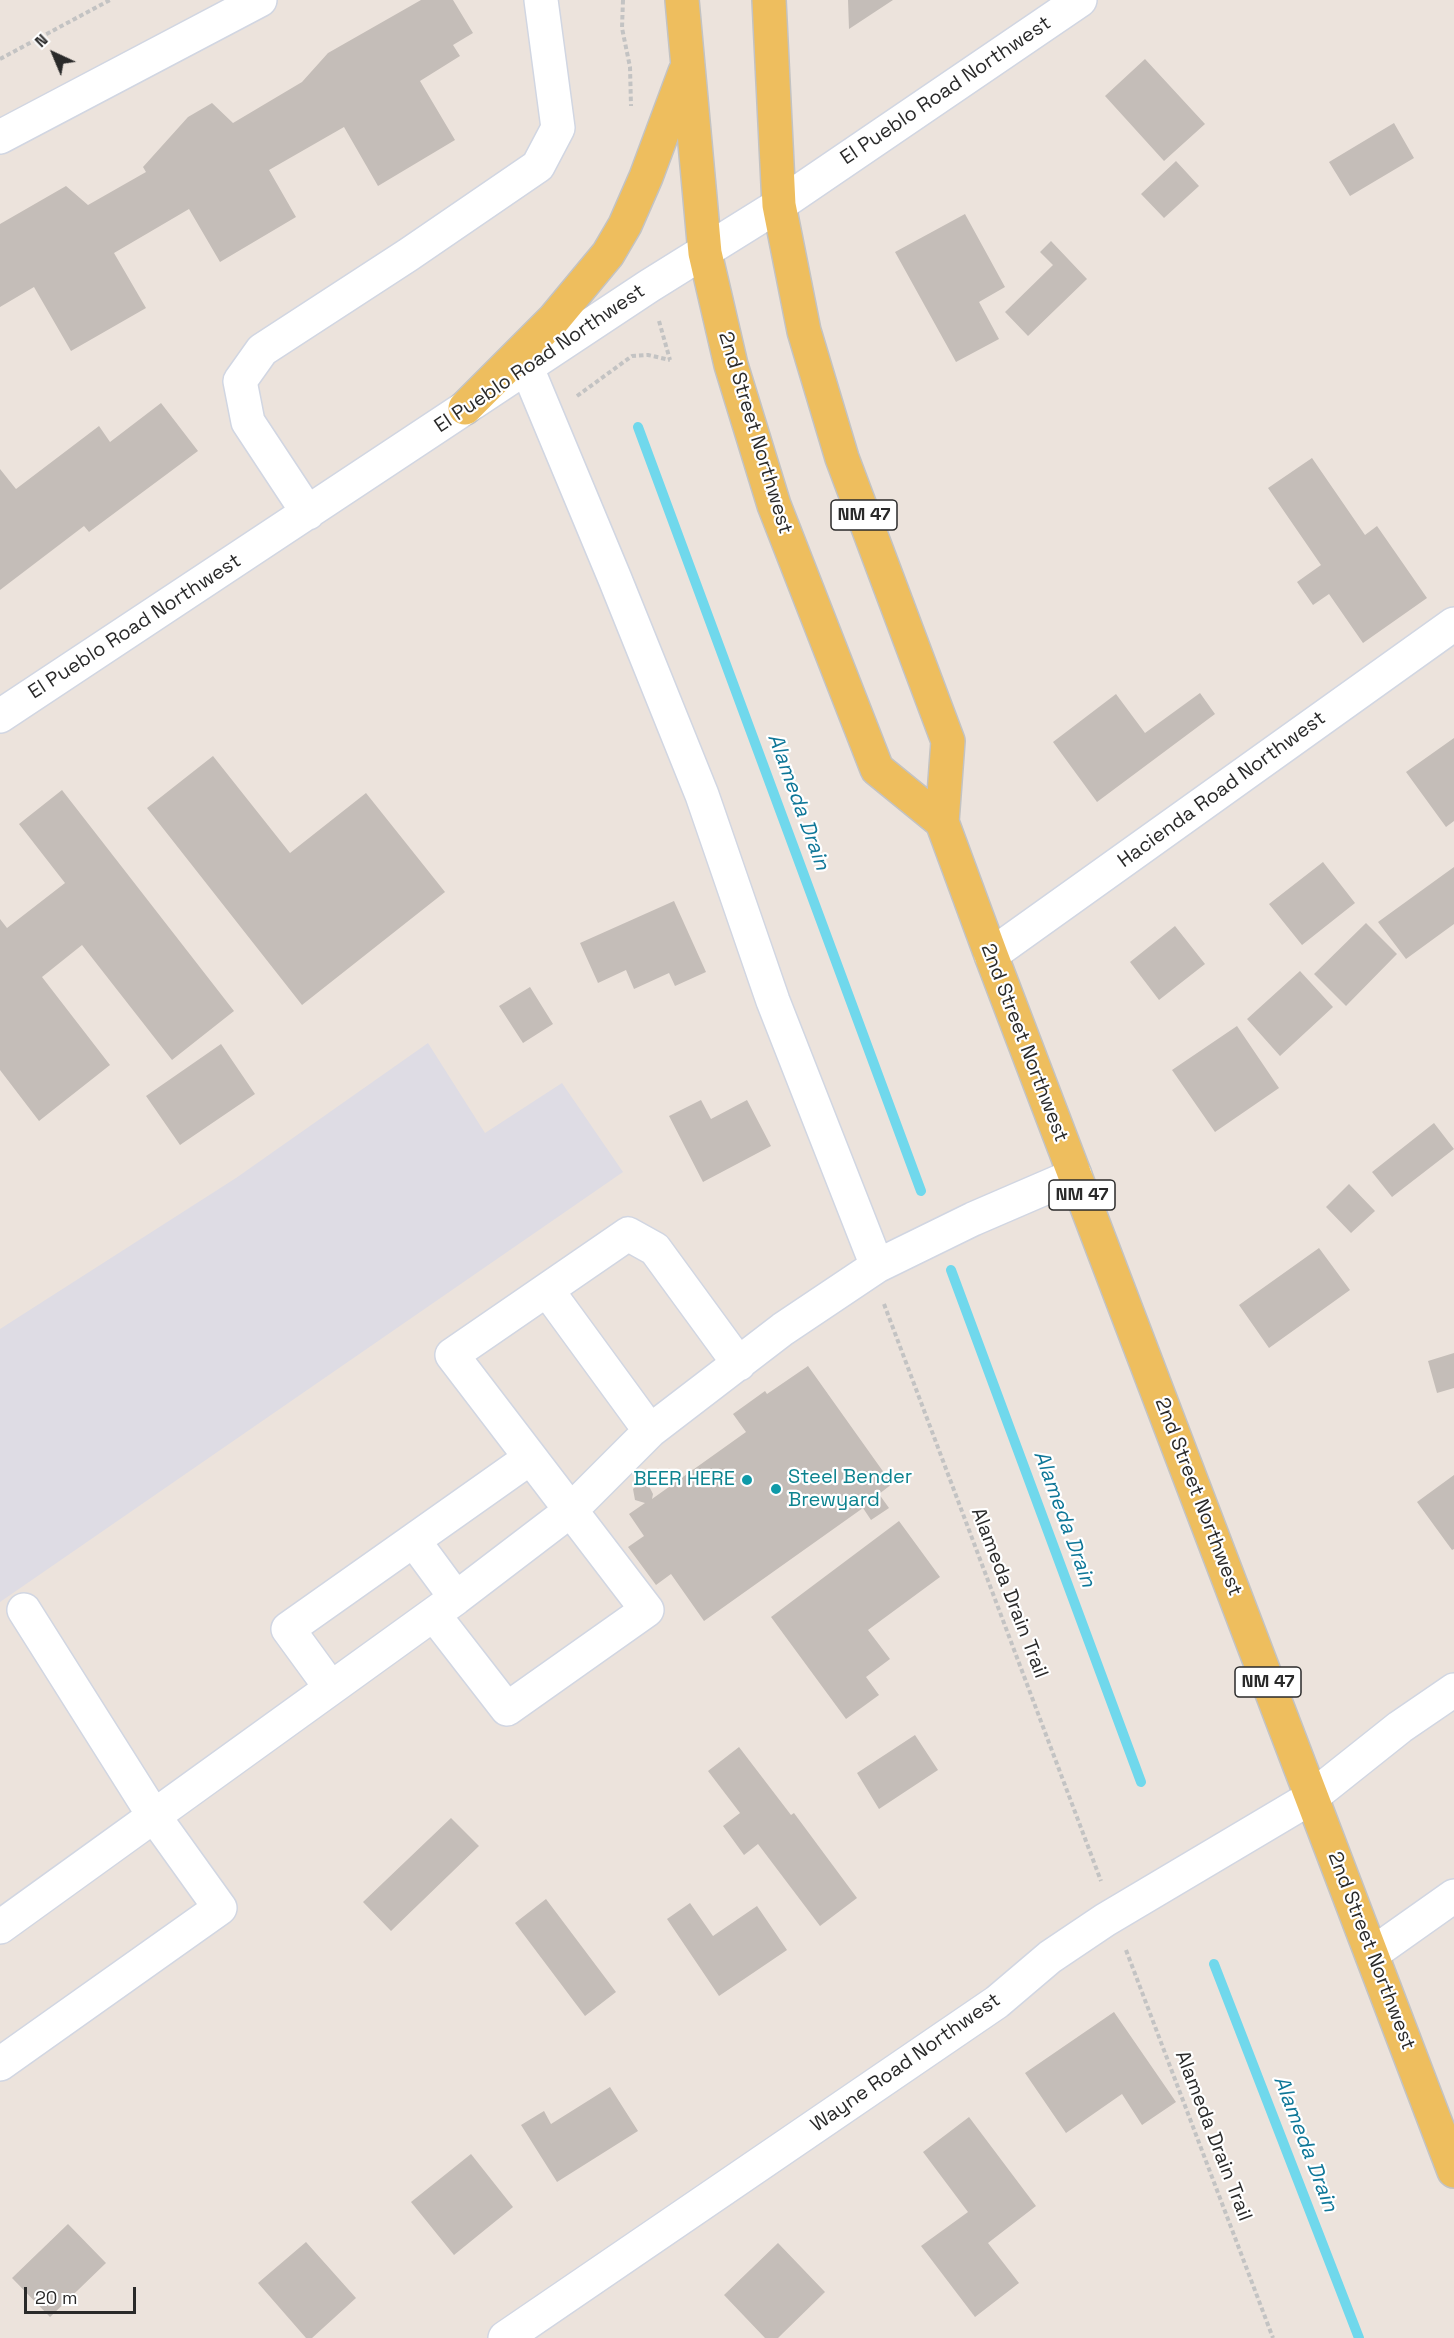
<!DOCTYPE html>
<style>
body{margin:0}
#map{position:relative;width:1454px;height:2338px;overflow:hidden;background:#ece3dc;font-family:"Space Grotesk",sans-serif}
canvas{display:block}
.north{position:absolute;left:24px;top:24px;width:60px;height:60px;-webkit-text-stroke:4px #fff;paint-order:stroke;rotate:316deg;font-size:16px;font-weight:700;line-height:24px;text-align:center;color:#2a2a2a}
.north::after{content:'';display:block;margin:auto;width:21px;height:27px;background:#2a2a2a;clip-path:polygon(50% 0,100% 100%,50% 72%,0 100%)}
.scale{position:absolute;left:24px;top:2287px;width:112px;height:27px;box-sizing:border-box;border:3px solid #2a2a2a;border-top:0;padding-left:8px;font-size:18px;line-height:21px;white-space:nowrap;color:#2a2a2a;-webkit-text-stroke:4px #fff;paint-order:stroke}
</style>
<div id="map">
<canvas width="1454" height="2338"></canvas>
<div class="north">N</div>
<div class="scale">20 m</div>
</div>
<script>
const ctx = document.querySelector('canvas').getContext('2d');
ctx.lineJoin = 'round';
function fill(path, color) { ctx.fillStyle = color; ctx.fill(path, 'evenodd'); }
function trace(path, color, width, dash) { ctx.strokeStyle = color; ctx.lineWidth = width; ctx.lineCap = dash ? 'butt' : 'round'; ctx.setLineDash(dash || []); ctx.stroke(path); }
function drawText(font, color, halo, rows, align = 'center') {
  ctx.font = font + ' "Space Grotesk",sans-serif'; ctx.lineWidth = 4.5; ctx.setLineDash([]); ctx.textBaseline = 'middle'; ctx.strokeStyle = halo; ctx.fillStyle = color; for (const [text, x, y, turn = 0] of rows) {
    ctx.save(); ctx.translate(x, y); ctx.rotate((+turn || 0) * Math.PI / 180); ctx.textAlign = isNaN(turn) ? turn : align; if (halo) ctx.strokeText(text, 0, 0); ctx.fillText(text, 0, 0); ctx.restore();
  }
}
const industrial = new Path2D(`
 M428,1043L485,1133L562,1083L623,1172L0,1602V1329L236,1178Z`);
const stream = new Path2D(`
 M638,427L921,1191
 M951,1270L1141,1782
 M1214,1964L1359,2338`);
const building = new Path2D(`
 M421,0H453L473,33L453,45L460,56L420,81L455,140L378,186L344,127L269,170L296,217L220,262L189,209L114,253L146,308L71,351L34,287L0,307V224L66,186L88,205L146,172L143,167L188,117L212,103L233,123L302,82L328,53Z
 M848,0H893L849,29Z
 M1145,59L1205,124L1164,161L1105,96Z
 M1394,123L1414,158L1350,196L1329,162Z
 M1176,161L1199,186L1164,218L1141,194Z
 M965,214L1005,287L979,302L999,339L956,362L895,252Z
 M1051,241L1087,279L1028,336L1005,312L1053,265L1040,252Z
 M161,403L198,451L89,532L84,526L0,590V469L16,489L99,426L110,442Z
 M1312,458L1365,535L1377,526L1427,598L1363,643L1329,594L1313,605L1297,582L1321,565L1268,488Z
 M1200,693L1215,714L1097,802L1053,742L1116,694L1145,733Z
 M1454,738V821L1446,827L1406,772Z
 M213,756L290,853L366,793L445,892L302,1005L147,808Z
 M62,790L234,1011L172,1060L82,945L42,977L110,1065L39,1121L0,1070V919L7,928L65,883L19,824Z
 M1323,862L1355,903L1302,945L1269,904Z
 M1454,867V924L1406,959L1378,922Z
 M674,901L706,972L675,986L669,973L634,989L626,970L598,983L580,943Z
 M1366,923L1397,954L1346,1006L1314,974Z
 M1175,926L1205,964L1159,1000L1130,962Z
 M1300,971L1333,1007L1280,1056L1247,1019Z
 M530,987L553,1024L523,1043L499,1006Z
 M1237,1026L1279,1088L1215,1132L1172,1070Z
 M221,1044L255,1094L180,1145L146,1096Z
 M701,1100L711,1119L747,1100L771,1146L703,1182L669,1116Z
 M1434,1123L1454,1149L1392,1197L1372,1172Z
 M1349,1184L1375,1211L1351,1233L1326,1207Z
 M1319,1248L1350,1290L1269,1348L1239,1305Z
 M1454,1353V1388L1437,1393L1428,1361Z
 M808,1366L892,1484L879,1494L889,1508L871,1520L863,1508L704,1621L671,1574L656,1585L628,1547L644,1536L629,1514L645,1503L635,1500L633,1489L637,1485L648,1484L653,1494L652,1499L746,1432L733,1414L765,1391L767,1394Z
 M1454,1475V1549L1452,1550L1417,1502Z
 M899,1521L940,1577L868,1630L890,1659L866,1677L879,1695L846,1719L771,1617Z
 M915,1735L938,1770L879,1809L857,1773Z
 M739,1747L791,1815L794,1813L857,1898L820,1926L758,1844L744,1855L723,1826L740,1813L708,1771Z
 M451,1818L479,1846L391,1931L363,1902Z
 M546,1899L616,1992L585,2016L515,1923Z
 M690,1903L713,1936L757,1906L787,1950L719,1996L667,1919Z
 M1114,2012L1176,2102L1142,2125L1122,2094L1066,2133L1025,2073Z
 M610,2087L638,2131L557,2182L521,2125L544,2111L551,2124Z
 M969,2117L1036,2206L988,2243L1019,2283L975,2317L921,2246L968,2212L923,2152Z
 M471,2154L513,2207L454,2255L411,2202Z
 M68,2224L106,2263L50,2317L12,2278Z
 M306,2242L356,2298L312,2338H306L258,2283Z
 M778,2243L825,2292L778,2338H765L724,2295Z`);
const path = new Path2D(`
 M623,0L622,28L630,67L631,106
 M0,59L110,0
 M659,321L670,360
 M577,396L632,356L648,355L670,360
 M884,1304L1101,1881
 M1126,1950L1273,2338`);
const minor = new Path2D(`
 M0,137L260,0
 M527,368L615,579L702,795L773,1001L877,1266L973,1219L1075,1175
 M308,513L248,422L240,381L262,350L408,255L538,166L558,128L541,0
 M0,716L649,286L779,205L1080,0
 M991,955L1454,624
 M547,1290L650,1431
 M414,1541L456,1598
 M434,1615L507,1709L647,1610L452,1355L628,1234L655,1249L739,1364
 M331,1688L288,1629L530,1458
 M0,1927L456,1598L570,1511L650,1431L783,1329L877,1266
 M1372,1954L1454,1896
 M0,2064L220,1908L154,1816L24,1610
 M505,2338L997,2002L1050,1957L1105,1920L1312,1797L1400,1727L1454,1690`);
const major = new Path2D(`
 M682,0L705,253L731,365L774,505L877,769L942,822
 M769,0L779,205L804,331L842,458L948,741L942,822L991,955L1454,2171
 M465,408L554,319L608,254L625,225L646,177L685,72`);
const markers = [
 [747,1480,6,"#0f9aa8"],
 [776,1489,6,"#0f9aa8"]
];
const shields = [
 [864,515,66],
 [1082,1195,66],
 [1268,1682,66]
];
const shieldNames = [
 ["NM 47",864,515],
 ["NM 47",1082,1195],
 ["NM 47",1268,1682]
];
const streetNames = [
 ["El Pueblo Road Northwest",946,91,-34],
 ["El Pueblo Road Northwest",540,359,-34],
 ["2nd Street Northwest",755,433,73],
 ["El Pueblo Road Northwest",135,627,-33],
 ["Hacienda Road Northwest",1222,790,-36],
 ["2nd Street Northwest",1024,1043,69],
 ["2nd Street Northwest",1198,1497,69],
 ["Alameda Drain Trail",1009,1593,69],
 ["2nd Street Northwest",1371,1951,69],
 ["Wayne Road Northwest",906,2063,-35],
 ["Alameda Drain Trail",1213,2136,69]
];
const cultureNames = [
 ["Steel Bender",788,1478],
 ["Brewyard",788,1501],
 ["BEER HERE",735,1480,"right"]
];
const waterNames = [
 ["Alameda Drain",798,802,70],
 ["Alameda Drain",1064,1519,70],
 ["Alameda Drain",1305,2144,69]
];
fill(industrial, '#dedce4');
trace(stream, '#70d8ec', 10);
fill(building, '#c4bdb8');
trace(minor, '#d1d6e2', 36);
trace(major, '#c3c3c3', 36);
trace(path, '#c3c3c3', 4, [4.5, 3]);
trace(minor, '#fff', 33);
trace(major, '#eebe5e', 33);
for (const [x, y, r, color] of markers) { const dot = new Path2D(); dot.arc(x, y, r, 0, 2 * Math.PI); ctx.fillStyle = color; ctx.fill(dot); trace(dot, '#fff', 2); }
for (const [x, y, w] of shields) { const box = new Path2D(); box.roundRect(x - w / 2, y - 15, w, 30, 4.5); ctx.fillStyle = '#fff'; ctx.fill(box); trace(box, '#2a2a2a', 1.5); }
drawText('bold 18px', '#2a2a2a', null, shieldNames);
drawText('20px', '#2a2a2a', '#fff', streetNames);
drawText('20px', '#0d838f', '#fff', cultureNames, 'left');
drawText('italic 21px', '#0f7798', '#fff', waterNames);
</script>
